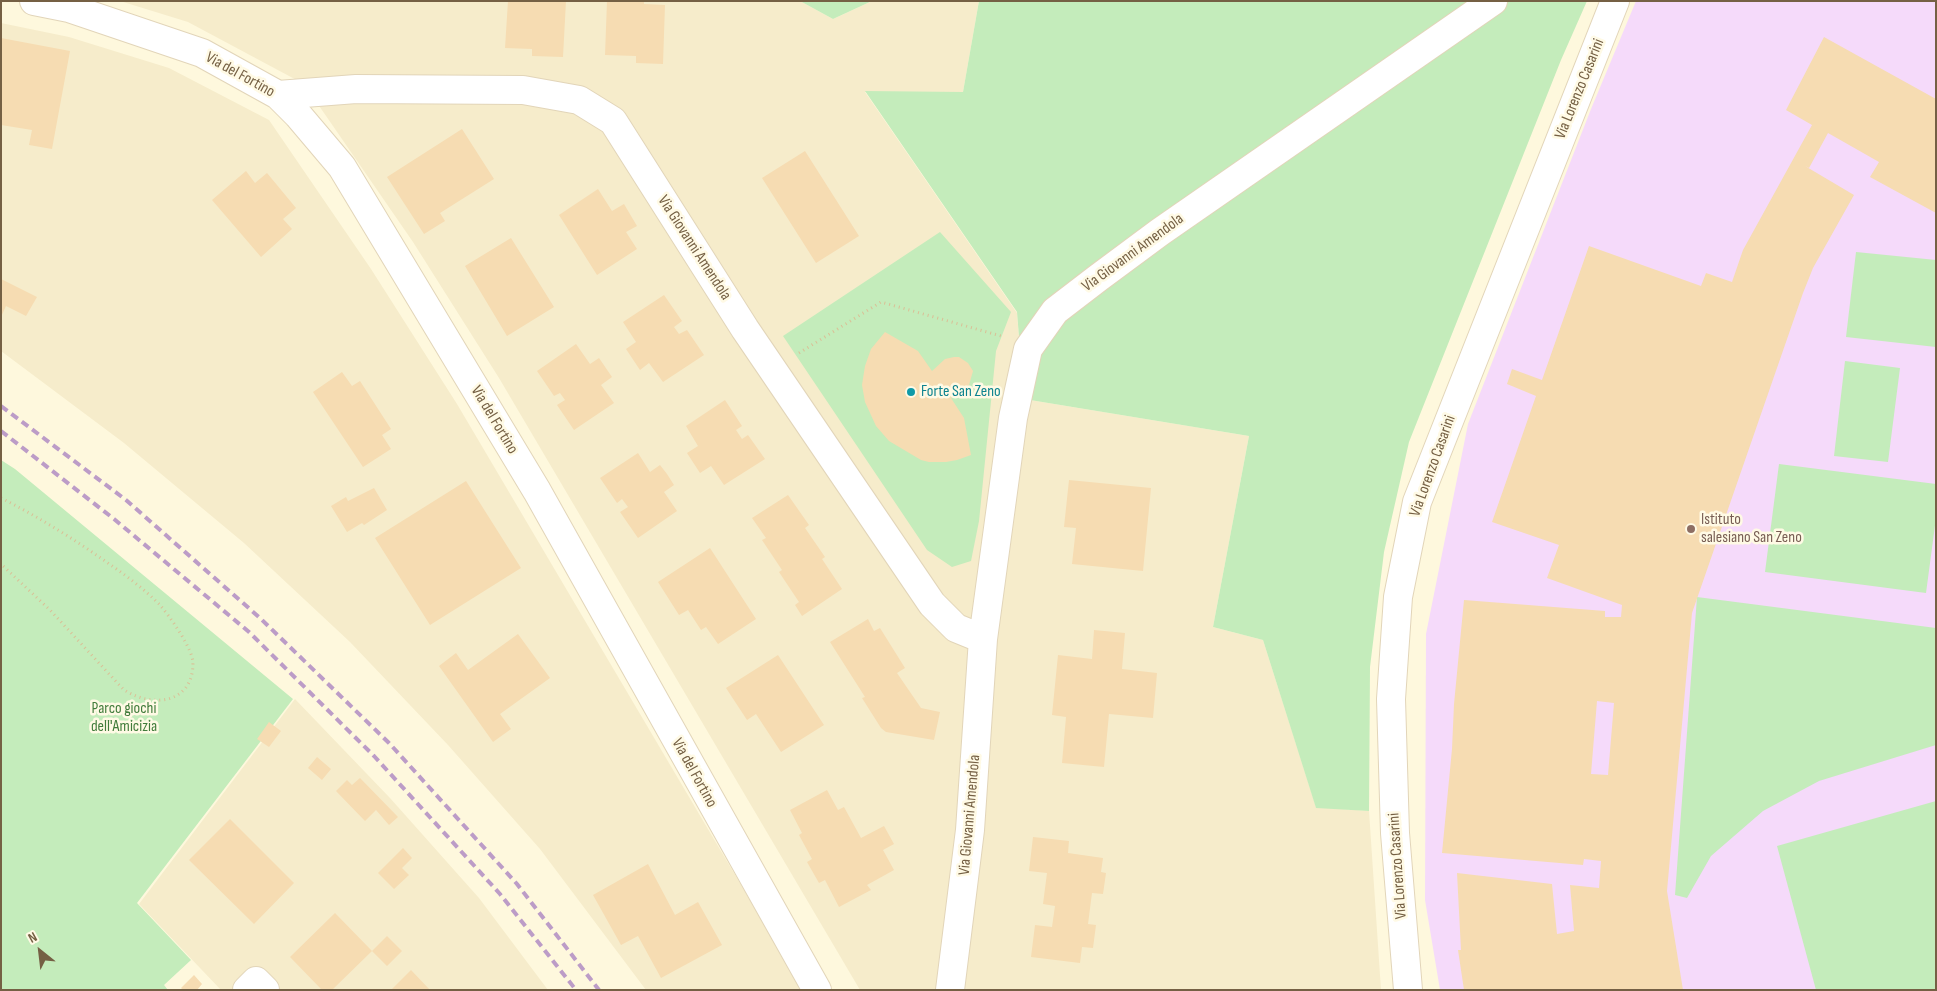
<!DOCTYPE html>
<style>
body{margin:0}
#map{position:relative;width:1937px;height:991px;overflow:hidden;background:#fef8dd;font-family:"Sofia Sans Condensed",sans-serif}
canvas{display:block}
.frame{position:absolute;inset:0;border:2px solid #756044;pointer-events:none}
.north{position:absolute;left:15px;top:926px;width:50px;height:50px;-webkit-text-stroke:4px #fffae5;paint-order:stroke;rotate:331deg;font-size:14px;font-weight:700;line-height:20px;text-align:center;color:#756044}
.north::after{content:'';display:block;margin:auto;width:18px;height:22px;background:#756044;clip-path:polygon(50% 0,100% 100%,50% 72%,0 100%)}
</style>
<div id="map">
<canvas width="1937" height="991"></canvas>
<div class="frame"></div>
<div class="north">N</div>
</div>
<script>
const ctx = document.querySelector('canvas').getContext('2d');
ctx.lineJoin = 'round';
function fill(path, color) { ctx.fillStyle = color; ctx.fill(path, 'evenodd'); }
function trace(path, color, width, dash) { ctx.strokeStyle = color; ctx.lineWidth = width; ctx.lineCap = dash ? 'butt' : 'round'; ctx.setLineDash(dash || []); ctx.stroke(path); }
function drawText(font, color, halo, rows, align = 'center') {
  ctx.font = font + ' "Sofia Sans Condensed",sans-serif'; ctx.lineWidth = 5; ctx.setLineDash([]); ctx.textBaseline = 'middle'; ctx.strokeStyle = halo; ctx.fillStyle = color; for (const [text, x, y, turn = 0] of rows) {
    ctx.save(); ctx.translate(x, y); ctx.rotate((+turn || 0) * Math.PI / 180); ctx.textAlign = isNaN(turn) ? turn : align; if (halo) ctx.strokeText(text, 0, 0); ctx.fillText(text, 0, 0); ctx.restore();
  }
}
const residential = new Path2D(`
 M120,1H800L833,19L872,1H979L963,92H865L1017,313L1024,399L1249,436L1213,627L1263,640L1316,807L1369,811L1381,990H860L499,378L413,242L304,84L188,22Z
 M1,23L69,37L169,68L269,120L371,269L457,404L803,990H646L540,849L448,745L350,642L244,543L124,443L1,351Z
 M295,699L390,798L479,898L548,990H221L139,904Z`);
const education = new Path2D(`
 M1636,1H1936V990H1440L1425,900L1426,634L1468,424L1591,109Z`);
const green = new Path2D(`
 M800,1H872L833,19Z
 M979,1H1587L1561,60L1409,442L1384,552L1370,667L1369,811L1316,808L1263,640L1213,627L1249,436L1024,399L1017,312L865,91L963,92Z
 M940,232L1011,312L996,351L979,521L971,561L952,567L927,550L783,336Z
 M1856,252L1936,260V347L1846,337Z
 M1845,361L1900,368L1888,462L1834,456Z
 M1,460L15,469L293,699L137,903L191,960L164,985L168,990H1Z
 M1779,464L1936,484V518L1926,593L1765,572Z
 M1697,597L1936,628V745L1819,781L1763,811L1711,856L1687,898L1675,895Z
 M1936,801V990H1816L1777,846Z`);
const building = new Path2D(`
 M508,1H566L563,57L532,56V49L505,48Z
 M607,1H644V4L665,5L663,64L636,63V56L605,55Z
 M1824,37L1936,99V213L1870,177L1879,162L1828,133L1809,168L1805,166L1854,195L1813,268L1803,293L1692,613L1667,891L1683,990H1464L1458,950H1461L1457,873L1552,884L1557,934L1574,931L1570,885L1599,888L1601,861L1584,859L1583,865L1442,853L1452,749L1454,704L1464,600L1605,611V617H1621L1622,605L1547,578L1559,545L1492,522L1536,396L1507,384L1512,369L1542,380L1589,246L1701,286L1706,273L1732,282L1743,250L1812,125L1786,110ZM1597,701L1614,703L1608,775L1591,774Z
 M1,38L70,51L52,149L29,145L32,130L1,125Z
 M462,129L494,179L440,213L445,221L424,234L387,177Z
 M805,151L859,236L816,263L762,178Z
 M246,171L255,183L267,173L296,208L283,219L292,229L261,257L212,200Z
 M598,189L612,211L624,204L637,226L626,232L637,249L597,275L559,215Z
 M511,238L554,307L507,336L465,266Z
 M1,279L37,297L26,316L6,306L1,317Z
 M664,295L682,321L674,327L679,334L687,330L704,355L663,382L649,363L640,370L626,349L636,342L623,322Z
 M885,332L918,351L932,371L945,359L954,357H959L968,363L973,371L969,385L951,398L964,418L971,455L957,460L946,462H929L921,460L889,441L876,426L865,402L862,385L865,366L871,349Z
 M576,344L590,364L599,358L612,377L601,385L614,403L574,430L557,405L565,400L560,393L554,396L537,371Z
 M342,372L352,386L360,381L391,429L382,435L391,449L363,467L313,392Z
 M725,400L742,426L736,430L742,439L748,435L765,459L724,485L711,466L700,473L687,453L698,446L686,426Z
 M638,453L650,472L660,465L667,474L674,485L664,492L677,511L638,538L620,512L628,507L622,499L617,503L600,478Z
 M1069,480L1151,488L1143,571L1072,564L1076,528L1064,527Z
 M466,481L521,568L430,625L375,538Z
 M374,488L387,510L364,525L362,523L347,532L331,506L346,497L348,501Z
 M788,495L809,525L805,528L825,557L822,559L842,589L802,616L795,605L799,602L779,572L782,570L762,540L766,538L752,518Z
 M710,548L756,619L718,644L706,627L701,630L688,610L679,615L658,582Z
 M868,619L874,631L880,628L905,668L897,673L921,708L940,712L934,740L886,732L881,728L862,698L865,697L830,642Z
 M1094,630L1125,633L1122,669L1157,673L1153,718L1109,714L1104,767L1062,763L1066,717L1052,715L1058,655L1092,659Z
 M518,634L550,678L500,714L511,729L493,742L439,666L456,653L468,670Z
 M778,655L824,725L781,752L756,714L747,720L726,688Z
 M269,722L281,731L269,747L257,739Z
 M317,757L331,769L322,780L308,768Z
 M360,778L398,817L389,825L376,810L365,821L336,791L347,780L352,785Z
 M827,790L838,810L844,807L861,838L884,826L894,844L883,850L894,870L867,885L871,890L839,907L825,880L819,883L807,862L812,859L799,835L802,833L790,810Z
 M230,819L294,883L254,924L189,860Z
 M1033,837L1069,841L1068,853L1103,858L1101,872L1106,873L1103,894L1092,893L1088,924L1096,925L1093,948L1082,947L1080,963L1031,957L1035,925L1052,927L1055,906L1043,904L1047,873L1029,871Z
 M403,848L412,858L402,868L409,875L394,889L378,873Z
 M648,864L675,915L698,902L722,945L661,978L638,936L621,945L593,895Z
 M335,913L372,951L332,990H322L290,957Z
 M387,936L402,951L387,966L372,951Z
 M411,970L430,990H391Z
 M194,975L202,984L197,990H183L181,988Z`);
const path = new Path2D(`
 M799,353L881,302L1001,336
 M1,498C37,516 72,538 105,561C124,574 143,588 159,604C169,615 193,649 193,663C193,705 150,708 123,689L50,610L1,564`);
const minor = new Path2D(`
 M34,1L69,8L202,53L278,95L298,115L342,167L537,491L817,990
 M278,95L356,89L523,90L579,100L613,121L745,329L932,604L956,628L983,639
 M247,990L256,981L265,990
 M950,990L970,830L983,639L1013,418L1028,349L1055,311L1098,278L1160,232L1493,1
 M1408,990L1395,833L1391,699L1398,597L1417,502L1615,1`);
const rail = new Path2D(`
 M1,406L126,500L260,618L389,743L517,884L599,990
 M1,431L114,519L249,632L374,756L500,894L576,990`);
const markers = [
 [911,392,5,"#0f9aa8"],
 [1691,529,5,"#8d6e63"]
];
const streetNames = [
 ["Via del Fortino",240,75,29],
 ["Via Lorenzo Casarini",1580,89,-68],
 ["Via Giovanni Amendola",694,248,57],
 ["Via Giovanni Amendola",1133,253,-36],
 ["Via del Fortino",494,420,59],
 ["Via Lorenzo Casarini",1433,466,-70],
 ["Via del Fortino",694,773,61],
 ["Via Giovanni Amendola",970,815,-85],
 ["Via Lorenzo Casarini",1398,866,-94]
];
const cultureNames = [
 ["Forte San Zeno",921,392]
];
const educationNames = [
 ["Istituto",1701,520],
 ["salesiano San Zeno",1701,538]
];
const parkNames = [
 ["Parco giochi",124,709],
 ["dell'Amicizia",124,727]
];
fill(residential, '#f6eccb');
fill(education, '#f5dafa');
fill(green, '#c4ecbb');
fill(building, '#f6dcb2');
trace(minor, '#e2d5b9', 30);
trace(path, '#dabf96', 3, [1, 4]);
trace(minor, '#fff', 28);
trace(rail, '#bc9cc7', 4, [8, 5]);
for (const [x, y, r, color] of markers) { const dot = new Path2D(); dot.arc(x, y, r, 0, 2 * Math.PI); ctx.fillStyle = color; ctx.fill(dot); trace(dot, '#fffae5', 2); }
drawText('16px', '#756044', '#fffae5', streetNames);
drawText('16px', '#0d838f', '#fffae5', cultureNames, 'left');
drawText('16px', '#785e54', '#fffae5', educationNames, 'left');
drawText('16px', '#417c3b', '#fffae5', parkNames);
</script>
